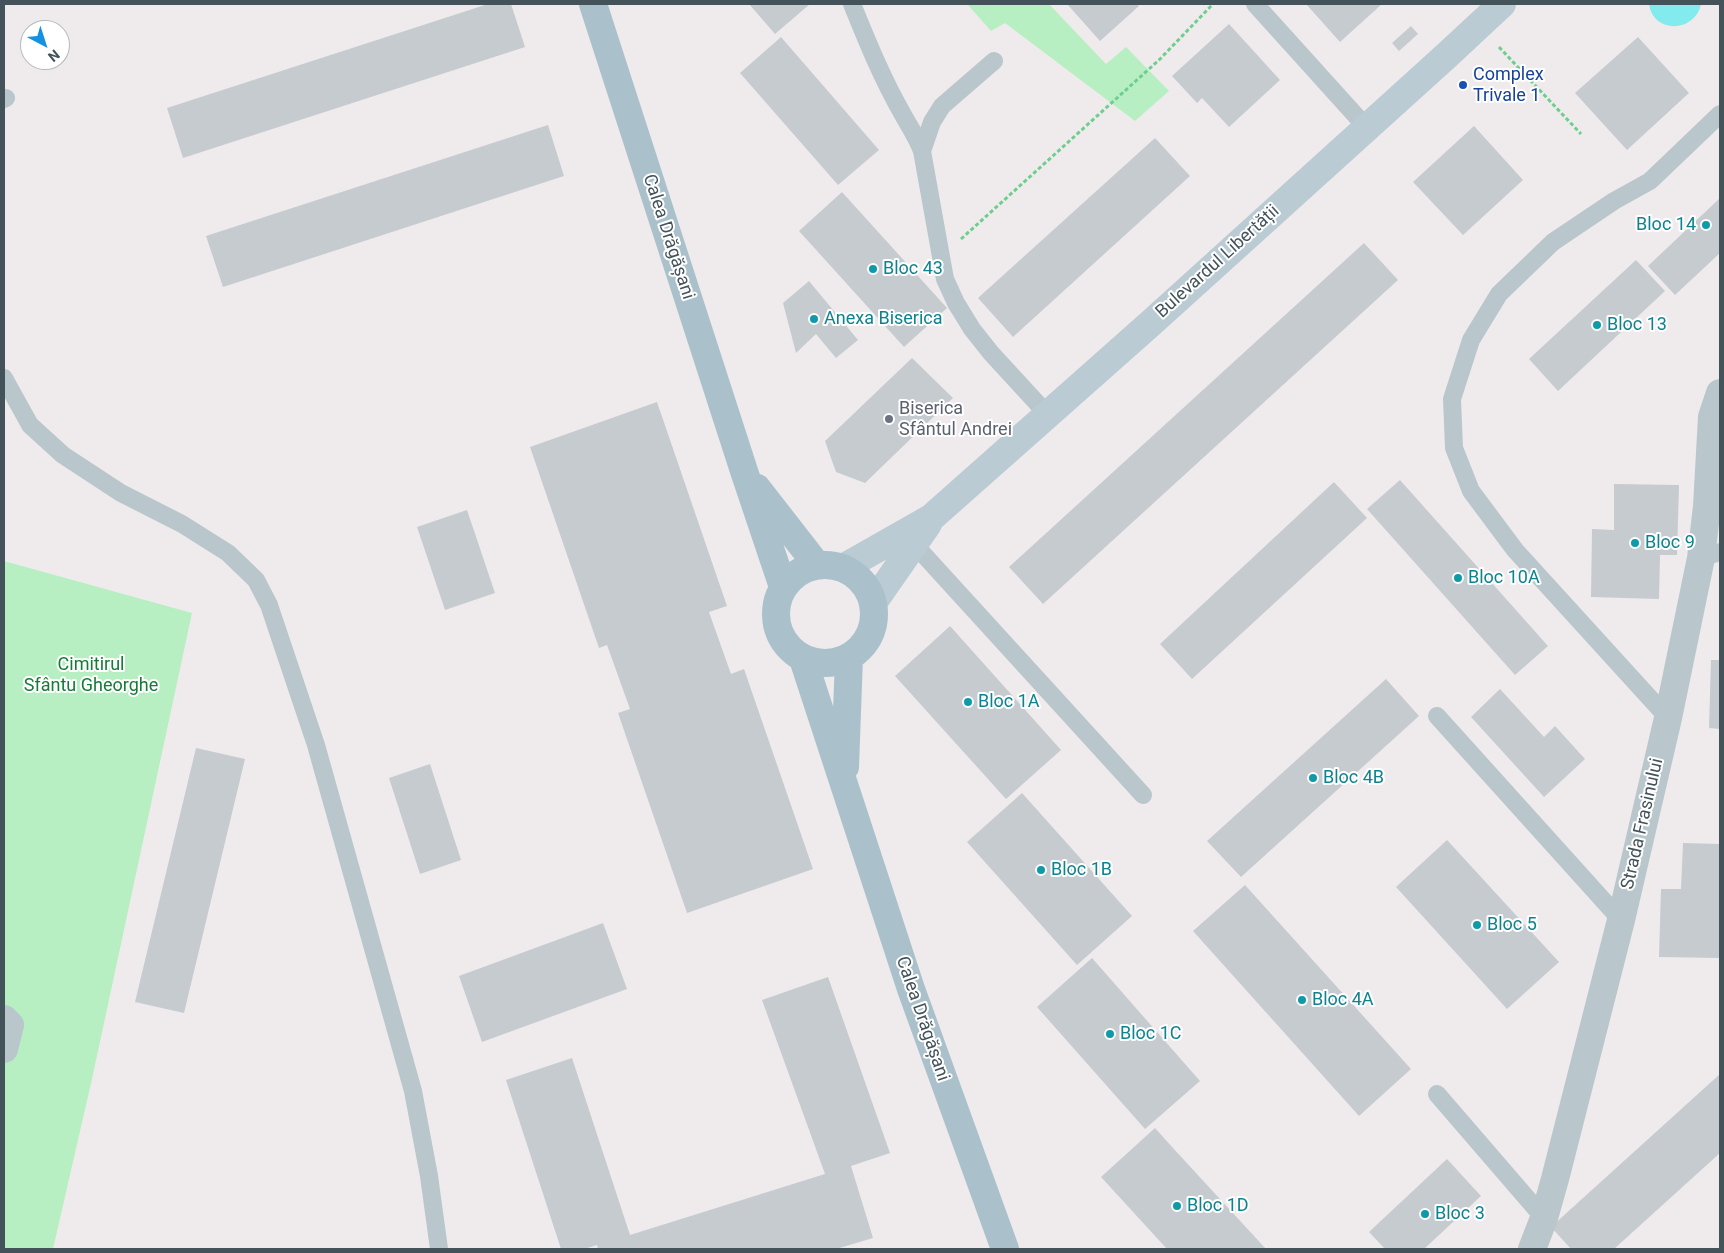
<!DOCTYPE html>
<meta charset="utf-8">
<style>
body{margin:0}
#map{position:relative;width:1724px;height:1253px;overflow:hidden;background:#efebec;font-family:Roboto,sans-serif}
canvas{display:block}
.frame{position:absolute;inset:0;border:5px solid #445359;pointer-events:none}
.north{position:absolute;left:20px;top:20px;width:50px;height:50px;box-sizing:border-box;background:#fff;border:1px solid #b4babd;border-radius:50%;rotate:140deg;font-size:14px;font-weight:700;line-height:20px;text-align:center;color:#445359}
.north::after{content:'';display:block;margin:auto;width:18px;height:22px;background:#1491e1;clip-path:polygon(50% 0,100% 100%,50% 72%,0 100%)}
</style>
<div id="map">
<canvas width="1724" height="1253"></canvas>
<div class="frame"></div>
<div class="north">N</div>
</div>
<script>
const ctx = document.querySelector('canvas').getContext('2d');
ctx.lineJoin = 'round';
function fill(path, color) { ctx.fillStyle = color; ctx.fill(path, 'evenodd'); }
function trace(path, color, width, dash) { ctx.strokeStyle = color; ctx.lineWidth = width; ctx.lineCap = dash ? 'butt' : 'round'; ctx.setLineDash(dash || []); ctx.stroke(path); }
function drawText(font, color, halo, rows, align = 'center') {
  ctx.font = font + ' Roboto,sans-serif'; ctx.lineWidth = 4; ctx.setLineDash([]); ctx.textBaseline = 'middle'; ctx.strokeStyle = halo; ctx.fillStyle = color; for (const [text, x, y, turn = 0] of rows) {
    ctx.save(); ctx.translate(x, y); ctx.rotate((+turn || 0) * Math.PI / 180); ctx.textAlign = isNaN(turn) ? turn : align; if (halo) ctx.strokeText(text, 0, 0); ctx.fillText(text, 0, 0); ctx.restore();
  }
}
const green = new Path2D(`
 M967,4H1049L1106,64L1126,47L1169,91L1135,121L1005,23L991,31Z
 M4,561L192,613L92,1079L53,1249H4Z`);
const water = new Path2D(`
 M1649,4H1701C1695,33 1653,34 1649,4Z`);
const building = new Path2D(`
 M488,4H511L525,47L183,158L167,108Z
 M749,4H810L775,34Z
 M1067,4H1137L1139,6L1100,41Z
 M1306,4H1382L1340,42Z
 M1229,24L1280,80L1229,127L1202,98L1197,103L1172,76Z
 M1411,26L1418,34L1399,51L1392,43Z
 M781,37L879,150L838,185L740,73Z
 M1638,37L1689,93L1627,150L1575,93Z
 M548,125L564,176L223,287L206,236Z
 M1474,126L1523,180L1463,235L1413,182Z
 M1155,138L1190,176L1013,337L978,298Z
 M842,192L947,308L904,347L799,231Z
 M1720,198V253L1675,295L1648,266Z
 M1364,243L1398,280L1043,604L1009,567Z
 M1636,260L1665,291L1558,391L1529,359Z
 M809,281L858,340L836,358L816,334L796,353L783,303Z
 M912,358L953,398L865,483L836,472L825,441Z
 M657,402L727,606L709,612L731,674L744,669L813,869L687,913L618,713L630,709L607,645L599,648L530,447Z
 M1400,480L1548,646L1515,675L1367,509Z
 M1334,482L1367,518L1192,679L1160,644Z
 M1614,484L1679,485L1677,555H1660L1659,599L1591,597L1592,529L1614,530Z
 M467,510L495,593L445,610L417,527Z
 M950,626L1061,750L1006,799L895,676Z
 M1711,660H1720V729L1709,728Z
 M1386,679L1419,716L1241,877L1207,841Z
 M1500,689L1544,737L1555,726L1585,759L1544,797L1471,717Z
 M196,748L245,759L184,1013L135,1002Z
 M430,764L461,860L420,874L389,778Z
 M1022,793L1132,916L1077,965L967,842Z
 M1447,840L1559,962L1507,1009L1396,887Z
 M1683,843L1720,844V958L1659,957L1661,889H1681Z
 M1245,885L1411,1069L1359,1116L1193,931Z
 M603,923L627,989L482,1042L459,976Z
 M1092,958L1200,1081L1145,1129L1037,1007Z
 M828,977L890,1153L851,1166L873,1238L836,1249H598L597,1245L584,1249H561L506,1080L572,1058L630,1235L825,1174L762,1000Z
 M1720,1074V1153L1614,1249H1571L1551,1227Z
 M1155,1128L1173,1148L1266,1249H1167L1101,1177Z
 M1447,1159L1481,1196L1424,1249H1385L1369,1232Z`);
const path = new Path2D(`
 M1499,47L1581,134
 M961,239L1159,60L1213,4`);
const lane = new Path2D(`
 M852,4C867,41 882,78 902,113C909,126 917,137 922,151L945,279L956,303L972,329L991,353L1048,415
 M1255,4L1367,128
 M4,99L6,98
 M922,151L932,122L942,106L994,61
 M4,378L30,425L63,455L121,493L182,524L228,553L256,580L269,605L316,745L413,1091L429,1176L439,1249
 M914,544L1143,795
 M1701,558L1720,552
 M1437,716L1621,920
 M1668,718L1515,550L1471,491L1454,448L1452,399L1471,340L1499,294L1553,242L1614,201L1650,181L1720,114
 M1437,1094L1544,1218`);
const street = new Path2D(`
 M4,1019L10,1025L4,1049
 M1532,1249L1544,1218L1555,1179L1621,920L1668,718L1701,558L1707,506L1712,417L1720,393`);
const secondary = new Path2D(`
 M843,568L931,518L1151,323L1445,57L1502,4
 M873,603L928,524`);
const primary = new Path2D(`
 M593,4L744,471L783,587
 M757,488L817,565
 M776 614a49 49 0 1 1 98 0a49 49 0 1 1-98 0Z
 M803,659L911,989L1005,1249
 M845,767L849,657`);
const markers = [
 [1463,85,5,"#1a4fb4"],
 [1706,225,5,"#0f9aa8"],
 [873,269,5,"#0f9aa8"],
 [814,319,5,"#0f9aa8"],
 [1597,325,5,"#0f9aa8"],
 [889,419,5,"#6b7280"],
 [1635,543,5,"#0f9aa8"],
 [1458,578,5,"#0f9aa8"],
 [968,702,5,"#0f9aa8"],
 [1313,778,5,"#0f9aa8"],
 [1041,870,5,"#0f9aa8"],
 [1477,925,5,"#0f9aa8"],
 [1302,1000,5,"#0f9aa8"],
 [1110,1034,5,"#0f9aa8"],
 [1177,1206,5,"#0f9aa8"],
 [1425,1214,5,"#0f9aa8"]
];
const transitNames = [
 ["Complex",1473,75],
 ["Trivale 1",1473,96]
];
const cultureNames = [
 ["Bloc 14",1696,225,"right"],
 ["Bloc 43",883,269],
 ["Anexa Biserica",824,319],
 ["Bloc 13",1607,325],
 ["Bloc 9",1645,543],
 ["Bloc 10A",1468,578],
 ["Bloc 1A",978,702],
 ["Bloc 4B",1323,778],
 ["Bloc 1B",1051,870],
 ["Bloc 5",1487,925],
 ["Bloc 4A",1312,1000],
 ["Bloc 1C",1120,1034],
 ["Bloc 1D",1187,1206],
 ["Bloc 3",1435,1214]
];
const streetNames = [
 ["Calea Drăgășani",668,237,72],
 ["Bulevardul Libertății",1218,262,-42],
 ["Strada Frasinului",1643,824,-77],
 ["Calea Drăgășani",922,1019,71]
];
const worshipNames = [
 ["Biserica",899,409],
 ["Sfântul Andrei",899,430]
];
const parkNames = [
 ["Cimitirul",91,665],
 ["Sfântu Gheorghe",91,686]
];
fill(green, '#b7efc3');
fill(water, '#83eaee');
fill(building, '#c5cbcf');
trace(path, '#6ece8e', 3, [4, 2.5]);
trace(lane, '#b9c7cc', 18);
trace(street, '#b9c7cc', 28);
trace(secondary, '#bbcbd4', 28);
trace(primary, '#aac1cc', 28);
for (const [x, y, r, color] of markers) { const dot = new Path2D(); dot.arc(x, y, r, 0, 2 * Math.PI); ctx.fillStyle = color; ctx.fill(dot); trace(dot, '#fff', 2); }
drawText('18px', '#164399', '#fff', transitNames, 'left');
drawText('18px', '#0d838f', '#fff', cultureNames, 'left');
drawText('18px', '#445359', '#fff', streetNames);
drawText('18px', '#5b616d', '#fff', worshipNames, 'left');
drawText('18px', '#147c35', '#fff', parkNames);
</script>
